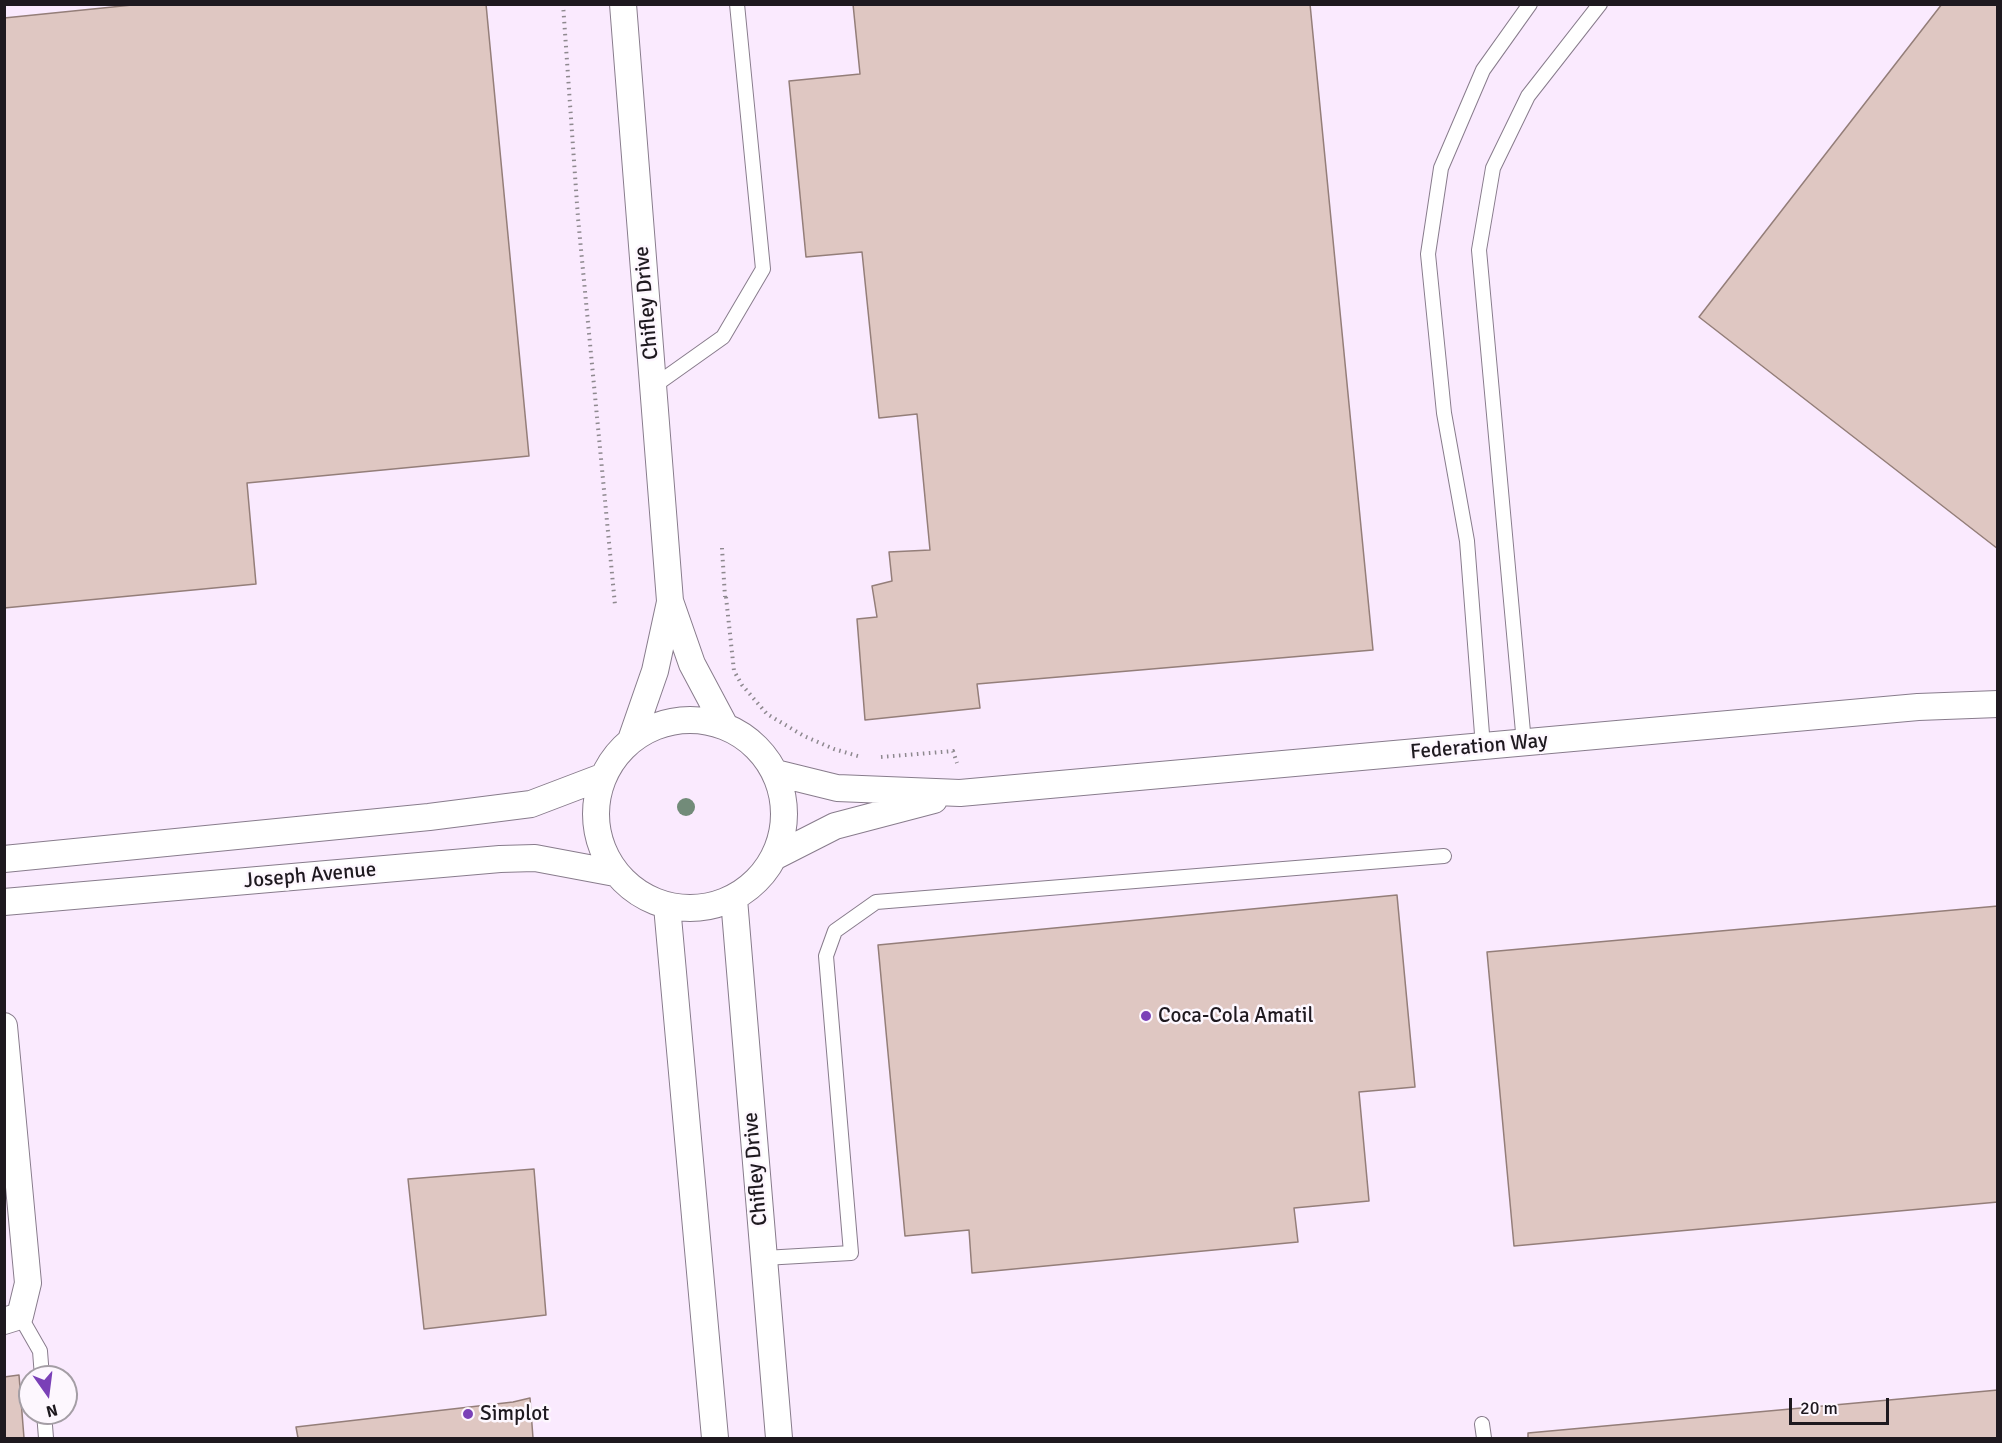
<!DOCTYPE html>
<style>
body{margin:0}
#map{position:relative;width:2002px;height:1443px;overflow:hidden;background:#fdf7fe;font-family:Signika,sans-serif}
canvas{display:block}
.frame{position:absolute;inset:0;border:6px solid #1e191f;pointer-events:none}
.north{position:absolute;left:18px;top:1365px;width:60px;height:60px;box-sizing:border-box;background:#fdf7fe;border:2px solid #a49ea5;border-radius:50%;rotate:166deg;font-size:16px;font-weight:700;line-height:24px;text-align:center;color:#1e191f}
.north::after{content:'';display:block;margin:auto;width:21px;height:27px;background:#7a40b7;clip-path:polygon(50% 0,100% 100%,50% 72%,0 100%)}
.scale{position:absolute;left:1789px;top:1398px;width:100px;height:27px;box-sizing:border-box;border:3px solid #1e191f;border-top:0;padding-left:8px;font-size:18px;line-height:21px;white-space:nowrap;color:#1e191f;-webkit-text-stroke:4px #fdf7fe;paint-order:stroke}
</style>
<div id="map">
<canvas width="2002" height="1443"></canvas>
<div class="frame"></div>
<div class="north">N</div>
<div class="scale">20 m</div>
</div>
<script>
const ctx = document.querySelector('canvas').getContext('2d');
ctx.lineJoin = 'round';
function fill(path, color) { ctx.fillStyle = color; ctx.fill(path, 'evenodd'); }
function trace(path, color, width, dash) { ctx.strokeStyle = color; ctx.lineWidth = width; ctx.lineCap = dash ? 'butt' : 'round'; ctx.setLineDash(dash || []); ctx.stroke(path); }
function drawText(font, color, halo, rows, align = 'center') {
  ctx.font = font + ' Signika,sans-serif'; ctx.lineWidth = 5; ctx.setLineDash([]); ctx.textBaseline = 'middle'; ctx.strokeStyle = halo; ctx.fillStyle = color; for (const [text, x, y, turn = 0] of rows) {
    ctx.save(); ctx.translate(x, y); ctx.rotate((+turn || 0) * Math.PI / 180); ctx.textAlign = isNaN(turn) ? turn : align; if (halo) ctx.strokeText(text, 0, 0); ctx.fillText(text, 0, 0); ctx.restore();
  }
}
const built = new Path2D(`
 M5,5H1997V1438H5ZM30,1377H66V1413H30Z`);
const building = new Path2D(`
 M142,4H486L529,456L247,483L256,584L4,608V18Z
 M853,4H1310L1373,650L977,684L980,708L865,720L857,619L877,617L872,586L892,581L889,552L930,550L917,414L879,418L862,252L806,257L789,81L860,74Z
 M1942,4H1998V549L1699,317Z
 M1397,895L1415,1087L1359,1092L1369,1201L1294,1208L1298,1242L972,1273L969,1230L905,1236L878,945Z
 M1998,906V1202L1514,1246L1487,952Z
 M534,1169L546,1315L424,1329L408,1179Z
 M19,1375L24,1438H4V1377Z
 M1998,1390V1438H1528V1433Z
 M530,1398L533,1438H298L296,1427L513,1402Z`);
const path = new Path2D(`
 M563,4L578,218L615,605
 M722,548L725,597
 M726,597L734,671L742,685L767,714L804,736L834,749L861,757
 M881,757L953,751L957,763`);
const service = new Path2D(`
 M654,386L723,337L763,269L737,4
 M1524,743L1479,250L1493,168L1528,96L1600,4
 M1483,747L1467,541L1444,413L1428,254L1441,168L1483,70L1530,4
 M764,1258L851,1253L826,956L835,931L876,902L1444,856
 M20,1316L40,1351L42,1377
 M44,1413L46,1438
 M1482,1424L1484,1438`);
const minor = new Path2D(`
 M623,4L670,601L692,664L725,726
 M596 814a94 94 0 1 1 188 0a94 94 0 1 1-188 0Z
 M631,740L655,671L670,602
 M776,773L837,788L960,793L1918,707L1998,704
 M776,856L835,826L934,800
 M4,859L429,817L531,804L602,777
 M734,899L779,1438
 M4,902L500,859L535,858L615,873
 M667,906L715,1438
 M4,1026L28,1283L20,1316L4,1321`);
const trees = [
 [686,807]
];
const markers = [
 [1146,1016,6,"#7a40b7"],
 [468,1414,6,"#7a40b7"]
];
const streetNames = [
 ["Chifley Drive",647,303,-95],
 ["Federation Way",1479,747,-5],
 ["Joseph Avenue",310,876,-5],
 ["Chifley Drive",756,1169,-95]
];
const poiNames = [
 ["Coca-Cola Amatil",1158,1016],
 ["Simplot",480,1414]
];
fill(built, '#faeafe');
fill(building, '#dfc7c2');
trace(building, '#947e79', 1.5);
trace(service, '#887c8c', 16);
trace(minor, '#887c8c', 28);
trace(path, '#8e898f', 4, [1.5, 4.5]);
trace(service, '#fff', 14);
trace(minor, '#fff', 26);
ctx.fillStyle = '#728b79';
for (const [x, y] of trees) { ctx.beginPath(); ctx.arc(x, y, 9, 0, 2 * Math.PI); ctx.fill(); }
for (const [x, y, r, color] of markers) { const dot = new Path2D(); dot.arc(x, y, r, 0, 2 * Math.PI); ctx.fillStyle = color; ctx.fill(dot); trace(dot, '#fdf7fe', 2); }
drawText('21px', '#1e191f', '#fdf7fe', streetNames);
drawText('21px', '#1e191f', '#fdf7fe', poiNames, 'left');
</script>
